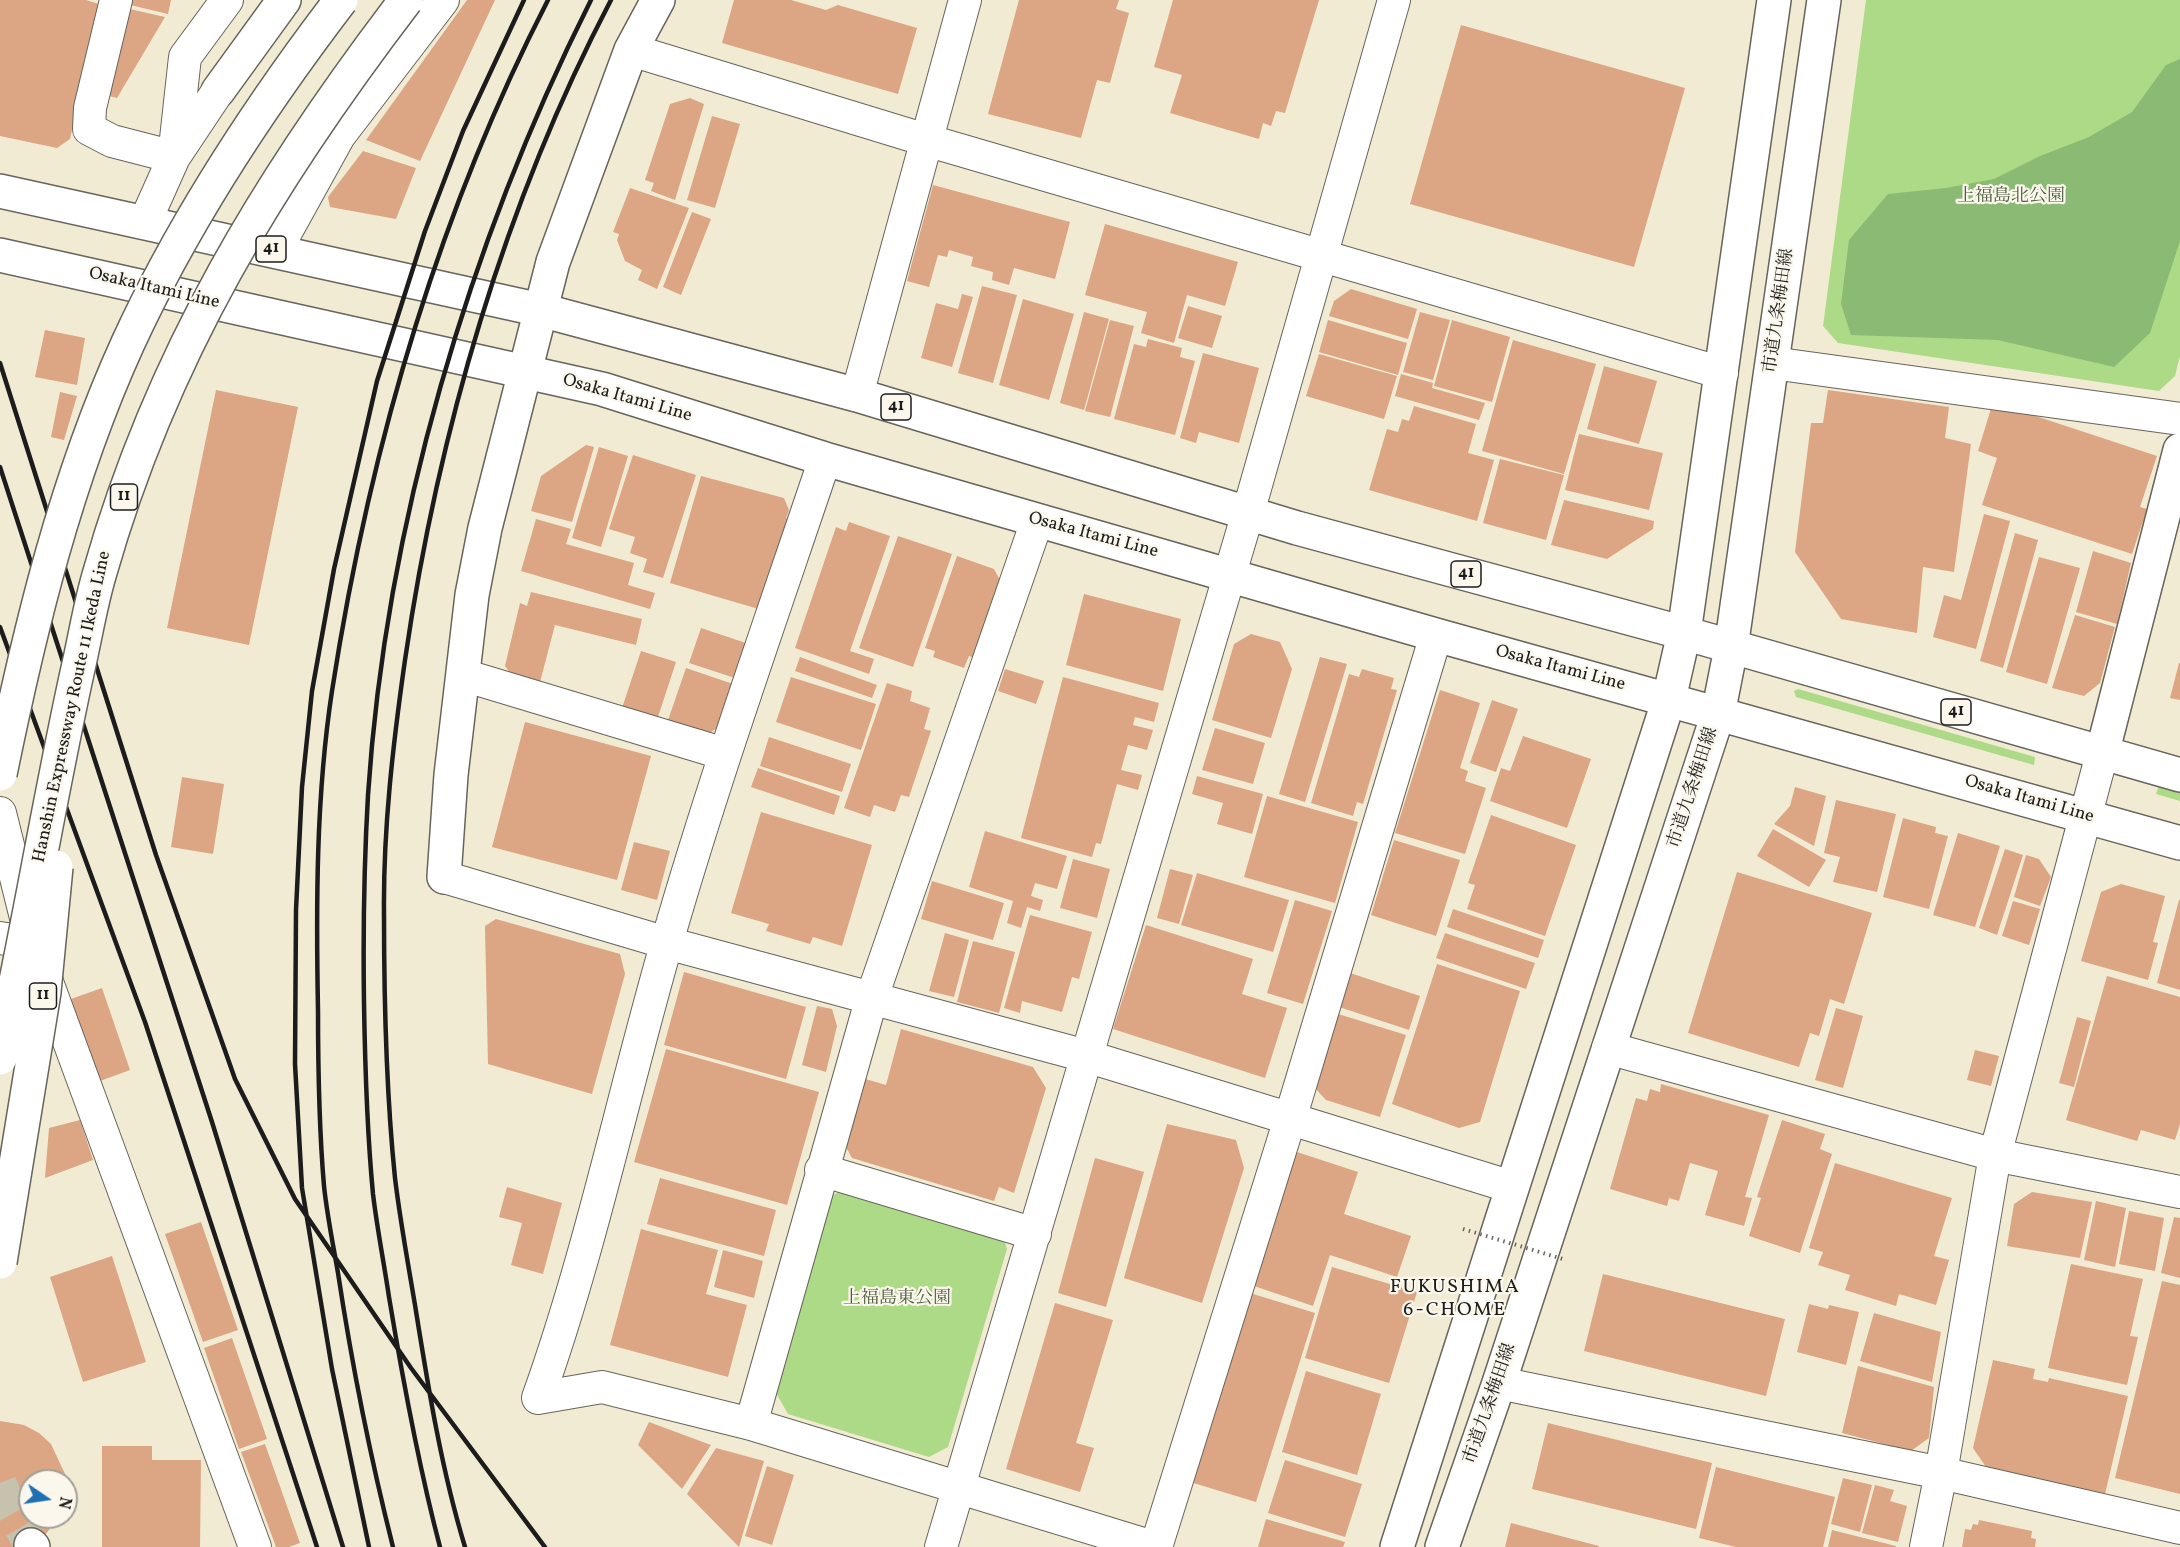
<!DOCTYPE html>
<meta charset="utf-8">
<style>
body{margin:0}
#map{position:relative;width:2180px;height:1547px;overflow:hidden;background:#f2ebd3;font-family:Vollkorn,serif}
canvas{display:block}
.north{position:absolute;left:18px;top:1469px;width:60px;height:60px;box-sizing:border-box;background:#fbf7ec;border:2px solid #a29f99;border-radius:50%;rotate:103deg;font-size:16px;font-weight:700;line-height:24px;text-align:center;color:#1c1c1c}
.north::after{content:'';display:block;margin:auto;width:21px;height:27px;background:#1f6fb2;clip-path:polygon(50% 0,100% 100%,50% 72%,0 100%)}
</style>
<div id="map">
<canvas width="2180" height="1547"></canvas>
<div class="north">N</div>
</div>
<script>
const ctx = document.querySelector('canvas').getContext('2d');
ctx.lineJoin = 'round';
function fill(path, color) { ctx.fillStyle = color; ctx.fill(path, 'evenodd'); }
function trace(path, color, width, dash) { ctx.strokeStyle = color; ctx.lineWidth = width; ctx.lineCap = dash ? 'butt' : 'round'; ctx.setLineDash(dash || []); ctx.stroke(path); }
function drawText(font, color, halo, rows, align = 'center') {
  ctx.font = font + ' Vollkorn,"Noto Serif JP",serif'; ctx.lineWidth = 4.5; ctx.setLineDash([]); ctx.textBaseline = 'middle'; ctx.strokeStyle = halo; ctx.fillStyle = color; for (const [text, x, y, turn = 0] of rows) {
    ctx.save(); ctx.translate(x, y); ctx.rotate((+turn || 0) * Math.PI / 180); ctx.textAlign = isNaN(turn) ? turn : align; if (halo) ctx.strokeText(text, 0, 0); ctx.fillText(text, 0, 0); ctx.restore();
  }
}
const green = new Path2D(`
 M1866,0H2180V356L2175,376L2159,391L1838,343L1823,326Z
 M1798,689L2035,757L2034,765L1796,697L1794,691Z
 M2159,785L2180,791V801L2156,794Z
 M845,1188L1002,1234L1007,1249L948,1447L929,1457L788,1414L776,1393L832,1196Z`);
const forest = new Path2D(`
 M2180,59V241L2150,333L2114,367L1998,340L1851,335L1841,304L1849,240L1888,194L1946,188L1994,179L2040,156L2089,137L2132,112L2166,65Z`);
const building = new Path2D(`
 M0,0H86L99,4L70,139L57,148L0,136Z
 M127,0H171L168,14L126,4Z
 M467,0H495L420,161L366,140Z
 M734,0H791L826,10L838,5L917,28L898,94L722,43Z
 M1019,0H1119L1116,9L1129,13L1110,83L1097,80L1081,138L988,114Z
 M1173,0H1319L1285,113L1276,111L1271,126L1263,123L1259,139L1170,113L1182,75L1154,67Z
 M125,8L165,17L117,98L105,95Z
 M1461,25L1685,88L1634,267L1410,204Z
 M690,98L704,104L675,200L651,191L654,183L645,180L670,104Z
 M712,116L740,124L715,208L687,200Z
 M363,151L416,168L396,219L330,207L328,197Z
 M933,185L1070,222L1055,279L1014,268L1009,285L992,280L993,272L971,266L973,257L949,250L947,257L938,255L929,287L907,281Z
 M630,188L689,208L657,289L638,280L642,270L625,261L617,240L619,234L613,232Z
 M692,212L711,219L681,295L663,287Z
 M1105,224L1238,262L1225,306L1187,295L1174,343L1141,333L1147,312L1085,295Z
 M982,286L1017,295L993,383L958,373Z
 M1351,289L1417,309L1408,339L1329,316L1334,301Z
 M962,294L973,297L952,367L921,358L936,303L958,309Z
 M1023,299L1074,314L1049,400L999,385Z
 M1188,306L1222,316L1212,348L1178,338Z
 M1084,312L1109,319L1084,410L1060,403Z
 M1420,312L1450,320L1433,380L1403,372Z
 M1110,320L1134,326L1110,417L1085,411Z
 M1328,320L1407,343L1398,375L1319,352Z
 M1452,320L1510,337L1492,402L1434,386Z
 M45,330L85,338L77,385L35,377Z
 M1148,339L1182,348L1180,357L1195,361L1175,435L1114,419L1134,344L1146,347Z
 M1513,340L1596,364L1564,474L1482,451Z
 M1203,353L1259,368L1239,443L1199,432L1196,443L1180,438Z
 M1319,354L1397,376L1384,419L1306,396Z
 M1604,366L1657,381L1639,444L1587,429Z
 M1401,374L1433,383L1432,388L1485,403L1479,420L1395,396Z
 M216,390L298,407L249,645L167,628Z
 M1828,390L1949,407L1945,438L1971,444L1954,572L1923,567L1917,633L1841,619L1795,552L1811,423H1823Z
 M60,392L77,396L64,440L51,437Z
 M1993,402L2157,456L2140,507L2147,509L2132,554L1982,505L1997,458L1978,451Z
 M1414,406L1476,424L1468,453L1494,460L1477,521L1369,490L1387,429L1398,432L1402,419L1409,421Z
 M1579,434L1663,453L1649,510L1565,490Z
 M586,445L594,447L572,522L531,511L541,476Z
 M599,447L628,456L601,547L572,538Z
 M633,455L696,475L663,578L643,572L647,559L630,553L635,537L609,529Z
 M1500,459L1564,475L1546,540L1483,523Z
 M701,476L784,498L789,510L786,518L791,520L762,610L670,583Z
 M1564,500L1654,521L1653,529L1607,559L1551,545Z
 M1984,514L2010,521L1976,649L1933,637L1944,595L1961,600Z
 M536,519L571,529L566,544L634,563L628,585L655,593L650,609L521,571Z
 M849,522L890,536L850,651L874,659L869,674L795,648L836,527L846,531Z
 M2015,533L2038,540L2003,668L1980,661Z
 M898,536L952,554L913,667L859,648Z
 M2093,551L2131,563L2117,624L2076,612Z
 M957,556L994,569L1001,582L975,658L969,656L964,668L933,657L935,651L925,648Z
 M2039,557L2080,568L2047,684L2006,672Z
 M531,592L642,619L636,645L555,625L539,686L515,680L505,666L520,603L527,606Z
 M1084,594L1181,619L1163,691L1066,665Z
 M2075,615L2115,627L2100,683L2084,696L2052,688Z
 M701,628L749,644L738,679L689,663Z
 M1251,634L1280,642L1292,669L1271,738L1212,720L1234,644Z
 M641,651L676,662L656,723L621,711Z
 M800,657L877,685L872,698L795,671Z
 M1320,657L1347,664L1305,802L1279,794Z
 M2179,663H2180V700L2170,698Z
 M686,668L733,684L719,727L706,735L667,723Z
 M1005,669L1044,681L1036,704L998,691Z
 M1362,669L1394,678L1391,689L1397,690L1363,804L1357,802L1353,816L1311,803L1349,674L1359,677Z
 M791,677L876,704L861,750L776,722Z
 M1063,677L1159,703L1154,722L1135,717L1133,725L1153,730L1147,750L1128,745L1121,770L1142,775L1138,790L1117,784L1101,844L1096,843L1092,857L1021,838Z
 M887,683L912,691L910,701L930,708L924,729L931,731L909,797L901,795L895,812L874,805L870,817L844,808Z
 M1440,690L1480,703L1460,768L1468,771L1465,781L1486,788L1465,854L1395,833Z
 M1492,700L1518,709L1496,772L1470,763Z
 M525,722L651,756L617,880L492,847Z
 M1215,728L1265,743L1253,784L1202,770Z
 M1523,736L1591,759L1567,828L1490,801L1501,768L1510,771Z
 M769,737L851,764L842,792L760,766Z
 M758,768L840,796L834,815L751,787Z
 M1197,776L1263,794L1252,834L1217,824L1223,803L1192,794Z
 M182,777L224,784L213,854L171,847Z
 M1795,787L1826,796L1814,846L1774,824L1790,806Z
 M1267,796L1358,822L1335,903L1244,877Z
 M1836,800L1896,814L1877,892L1833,882L1840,857L1824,853Z
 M761,812L872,845L842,946L813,937L810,944L766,931L769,924L731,913Z
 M1491,815L1576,845L1545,936L1467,909L1475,885L1468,883Z
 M1903,818L1936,827L1935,833L1948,836L1929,909L1883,897Z
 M1773,829L1826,860L1809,887L1757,856Z
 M985,831L1067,856L1057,889L1035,883L1031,896L1043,900L1040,911L1027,907L1021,928L1007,923L1013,901L969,887Z
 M1958,833L2000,846L1975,927L1933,915Z
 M1394,840L1460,860L1436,936L1371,915Z
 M634,842L670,851L657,900L621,890Z
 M2005,849L2023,855L1997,935L1979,928Z
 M2026,855L2039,859L2051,877L2040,906L2014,897Z
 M1073,859L1110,869L1097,918L1060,908Z
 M1170,869L1193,875L1179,924L1157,918Z
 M1737,872L1872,913L1844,1004L1830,999L1819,1036L1810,1033L1799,1067L1688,1033Z
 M1197,873L1289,900L1273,952L1181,925Z
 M932,881L1004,903L993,940L921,919Z
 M2121,884L2165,896L2153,942L2158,943L2148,980L2081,961L2101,892Z
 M1295,900L1332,911L1303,1004L1267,993Z
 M2179,900H2180V990L2157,983Z
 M2013,901L2040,909L2029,945L2002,936Z
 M1453,909L1544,940L1538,958L1447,927Z
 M1030,915L1092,932L1079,979L1072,977L1062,1012L1022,1001L1020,1013L1004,1008Z
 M496,919L620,954L625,974L592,1094L488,1064L485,926Z
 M1146,925L1253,959L1242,994L1287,1008L1265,1078L1113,1029Z
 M945,933L969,940L954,997L929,991Z
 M1445,933L1535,963L1526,989L1436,958Z
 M973,941L1015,952L999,1013L957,1002Z
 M1437,964L1520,991L1480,1122L1459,1128L1392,1104Z
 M684,972L806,1007L786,1079L664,1045Z
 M1350,973L1420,996L1409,1030L1339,1007Z
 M2107,976L2180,997V1124L2175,1140L2141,1130L2137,1141L2066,1120Z
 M102,988L130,1070L100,1081L71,999Z
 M817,1006L832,1009L837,1026L826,1072L802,1065Z
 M1836,1008L1863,1016L1843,1088L1815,1080Z
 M1335,1013L1406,1035L1380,1117L1326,1100L1313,1086Z
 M2077,1017L2091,1021L2074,1087L2059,1083Z
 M901,1029L1033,1067L1046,1088L1014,1193L999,1187L994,1201L852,1158L842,1140L862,1078L886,1085Z
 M666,1049L819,1092L787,1205L634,1162Z
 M1975,1050L1999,1056L1991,1086L1967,1080Z
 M1661,1084L1769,1115L1745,1197L1752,1198L1744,1226L1705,1215L1718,1171L1690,1163L1679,1201L1669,1198L1667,1206L1610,1189L1636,1098L1647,1101L1650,1089L1660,1092Z
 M80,1120L93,1160L45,1178L49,1128Z
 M1782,1120L1825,1134L1820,1149L1832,1154L1800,1253L1749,1236L1761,1198L1757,1197Z
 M1167,1124L1236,1140L1244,1168L1202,1303L1124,1278Z
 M1297,1152L1358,1172L1344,1214L1411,1236L1397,1277L1330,1255L1313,1306L1251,1285Z
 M1095,1158L1144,1172L1106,1307L1058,1293Z
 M1835,1163L1952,1198L1934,1256L1949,1260L1936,1305L1899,1294L1896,1306L1845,1290L1850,1275L1818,1265L1823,1252L1809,1248Z
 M660,1178L776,1210L764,1256L647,1224Z
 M507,1187L562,1203L543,1274L511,1265L522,1223L499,1217Z
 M2032,1192L2092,1202L2080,1258L2007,1246L2014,1204Z
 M2096,1201L2126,1208L2115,1267L2084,1260Z
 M2129,1211L2164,1218L2155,1271L2119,1264Z
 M2174,1217L2180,1218V1278L2161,1273Z
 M201,1222L238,1330L203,1342L165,1234Z
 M641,1229L718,1250L706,1294L747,1305L728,1377L610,1345Z
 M723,1250L763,1261L754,1298L714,1287Z
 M112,1256L146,1362L83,1382L50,1277Z
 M2071,1264L2143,1279L2130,1336L2138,1337L2127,1385L2048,1368Z
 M1332,1267L1417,1292L1389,1383L1305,1358Z
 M1603,1274L1785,1319L1766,1396L1584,1351Z
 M2162,1281L2180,1285V1494L2115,1478Z
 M1250,1293L1315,1313L1256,1502L1190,1482Z
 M1055,1303L1113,1320L1076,1443L1094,1448L1080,1492L1006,1469Z
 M1809,1304L1828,1309L1829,1305L1859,1312L1846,1365L1797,1352Z
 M1874,1313L1941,1332L1932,1382L1860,1361Z
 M232,1338L267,1439L239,1449L204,1348Z
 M1993,1360L2035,1369L2033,1379L2048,1382L2049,1378L2128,1396L2105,1494L1986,1467L1973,1448Z
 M1858,1366L1934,1387L1929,1438L1911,1451L1842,1433Z
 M1306,1371L1381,1394L1357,1475L1282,1452Z
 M0,1421L24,1425L39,1433L51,1444L65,1474L66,1481H30V1517H59L45,1535L27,1547H0Z
 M649,1422L711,1445L682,1489L638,1445Z
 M1548,1423L1712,1463L1696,1529L1532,1489Z
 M265,1444L300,1543L289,1547H276L241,1452Z
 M102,1446H152V1460H201L200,1547H102Z
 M716,1448L764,1461L739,1547L687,1494Z
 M1285,1460L1362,1484L1345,1537L1268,1513Z
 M767,1466L794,1475L772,1545L745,1536Z
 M1716,1467L1835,1497L1823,1547H1736L1699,1538Z
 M1843,1478L1872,1485L1860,1532L1831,1524Z
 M1875,1485L1894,1490L1890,1501L1907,1506L1898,1542L1862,1533Z
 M1266,1519L1345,1542L1343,1547H1258Z
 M1979,1520L2032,1531L2031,1538L2036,1539L2035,1547H1962L1965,1529L1971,1530L1973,1524L1978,1525Z
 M1511,1523L1599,1546V1547H1505Z
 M1832,1530L1896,1546V1547H1828Z`);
const highwayTunnel = new Path2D(`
 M0,1483L12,1513L31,1545`);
const street = new Path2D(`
 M116,0L90,108L89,129L112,141L174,157L185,57L227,0
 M631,50L926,140L1722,373
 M145,222L174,157L218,91
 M276,250L339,136L443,0
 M1772,363L2180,419
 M857,395L965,0
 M825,459C771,619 714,779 667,942C623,1094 591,1250 538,1398L602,1387L751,1424L1153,1547
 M463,675L725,754
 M0,813L28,926
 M444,877L667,943L1086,1056L1512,1187
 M0,938L33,943
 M43,971L255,1547
 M1608,1048L1995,1155L2180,1192
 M821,1170L1035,1234
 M1499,1383L1941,1473L2180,1528
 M751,1424L872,997L1037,521
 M941,1547L1248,513L1394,0
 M1156,1547L1290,1119L1436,635
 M1926,1547L1941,1473L1995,1155L2102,754`);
const secondary = new Path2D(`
 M2102,754L2180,450
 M444,877L451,775L472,595L485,528L553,262L631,50L658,0`);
const primary = new Path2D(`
 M0,191L541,310L857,395L1297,528L1684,633L2180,775
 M0,255L602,389L825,459L1436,635L2180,843
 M1397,1547L1669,699L1684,633L1774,0
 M1442,1547L1499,1383L1718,714L1731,648L1824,0`);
const highway = new Path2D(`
 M218,91L284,0
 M31,1545L33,1547`);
const rail = new Path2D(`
 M0,363L156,855L235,1079L295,1199L411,1368L545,1547
 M0,467L212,1122L343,1547
 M0,627L145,1022L317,1547
 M369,1547L332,1369L302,1188L295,1064L296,910L302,787L312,691L334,569L377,381L425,231L463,131L524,0
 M393,1547C370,1456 352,1365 338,1273C333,1244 327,1215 324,1186C319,1128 318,1069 318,1010C316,905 316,796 332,691C369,452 437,216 548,0
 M440,1547C418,1464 403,1381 389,1297C384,1263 377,1228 373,1194C367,1131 365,1066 364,1003C363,933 364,864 368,795C386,523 469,243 591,0
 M465,1547C441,1468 428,1386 415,1305C408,1263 400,1220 395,1178C386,1091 384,1002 384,915C383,830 393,744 405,660C438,433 504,204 611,0`);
const pathBridge = new Path2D(`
 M1463,1229L1563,1259`);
const highwayBridge = new Path2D(`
 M0,774C30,627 66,479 128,343C184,221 260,106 341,0
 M0,1058C28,930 49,801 77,673C85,639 90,605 100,572C162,354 270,178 406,0
 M0,1262L44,992L56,867`);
const shields = [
 [271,249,30],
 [896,407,30],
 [124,497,27],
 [1466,574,30],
 [1956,712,30],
 [43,996,27]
];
const shieldNames = [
 ["41",271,249],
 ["41",896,407],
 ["11",124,497],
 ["41",1466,574],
 ["41",1956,712],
 ["11",43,996]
];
const parkNames = [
 ["上福島北公園",2011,198],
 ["上福島東公園",897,1300]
];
const streetNames = [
 ["Osaka Itami Line",154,289,13],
 ["市道九条梅田線",1780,311,-82],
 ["Osaka Itami Line",627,399,16],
 ["Osaka Itami Line",1093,536,15],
 ["Osaka Itami Line",1560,669,15],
 ["Hanshin Expressway Route 11 Ikeda Line",73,707,-78],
 ["市道九条梅田線",1694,788,-72],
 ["Osaka Itami Line",2029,800,16],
 ["市道九条梅田線",1491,1404,-71]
];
const neighbourhoodNames = [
 ["FUKUSHIMA",1455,1288],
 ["6-CHOME",1455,1311]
];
fill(green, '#adda86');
fill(forest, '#8aba73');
fill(building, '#dca583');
trace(highwayTunnel, '#c7c2ae', 33, [33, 16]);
trace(street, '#67645c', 34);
trace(secondary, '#67645c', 36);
trace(primary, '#67645c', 36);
trace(highway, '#67645c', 36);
trace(street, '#fff', 32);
trace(secondary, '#fff', 33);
trace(primary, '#fff', 33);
trace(highway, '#fff', 33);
trace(rail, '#1c1c1c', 4.5);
trace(highwayBridge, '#67645c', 36, []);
trace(pathBridge, '#67645c', 4, [1.5, 4.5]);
trace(highwayBridge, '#fff', 33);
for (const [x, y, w] of shields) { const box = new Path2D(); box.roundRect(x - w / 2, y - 13, w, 26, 4.5); ctx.fillStyle = '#fbf7ec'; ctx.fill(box); trace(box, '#1c1c1c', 1.5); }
drawText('bold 16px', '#1c1c1c', null, shieldNames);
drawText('18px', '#4f5e41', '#fbf7ec', parkNames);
drawText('18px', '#1c1c1c', '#fbf7ec', streetNames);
ctx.letterSpacing = '1.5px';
drawText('20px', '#1c1c1c', '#fbf7ec', neighbourhoodNames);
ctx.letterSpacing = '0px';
</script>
